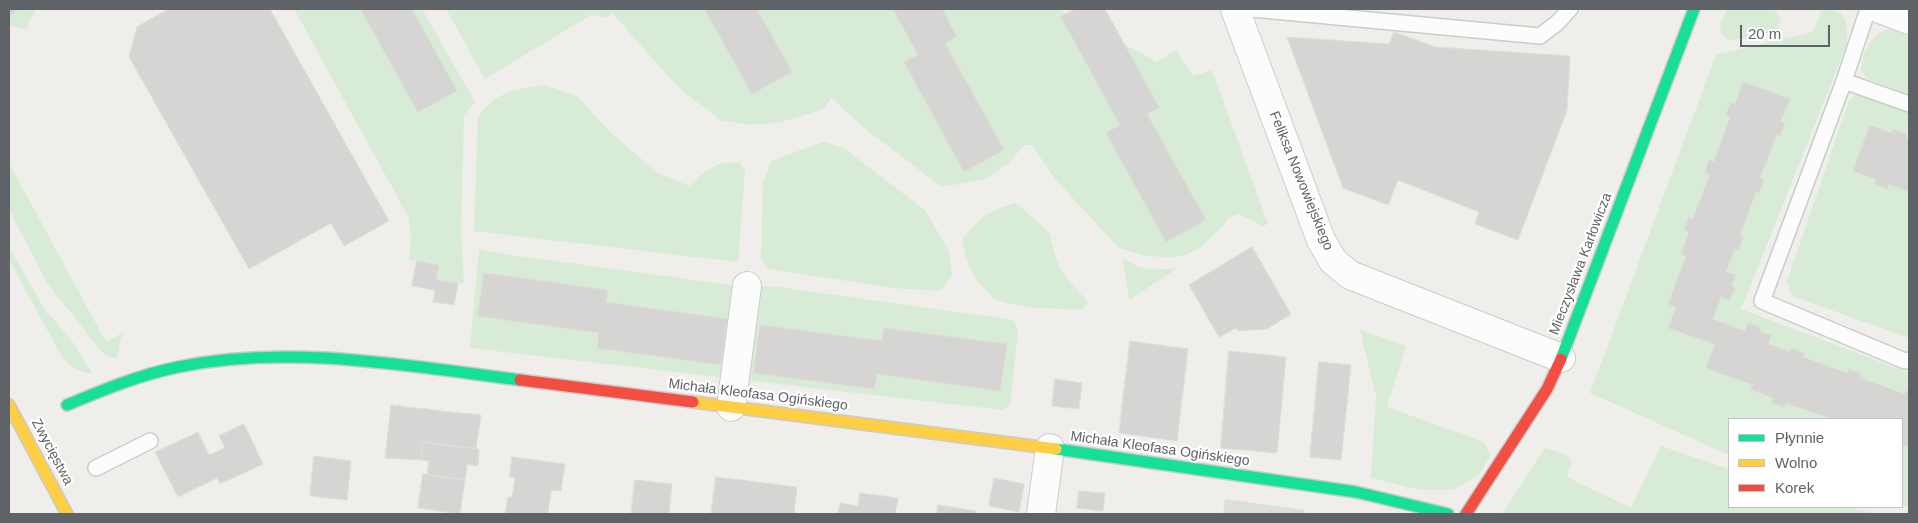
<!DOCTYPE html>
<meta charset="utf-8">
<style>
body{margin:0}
#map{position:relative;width:1918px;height:523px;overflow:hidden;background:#efeeea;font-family:Arial,sans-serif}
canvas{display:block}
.frame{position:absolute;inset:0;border:10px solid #5f6368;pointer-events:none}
.legend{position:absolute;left:1728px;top:418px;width:175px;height:90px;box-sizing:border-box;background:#fff;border:1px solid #bfc1c3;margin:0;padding:6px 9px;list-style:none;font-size:15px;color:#5f6368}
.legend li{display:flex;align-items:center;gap:10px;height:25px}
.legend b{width:25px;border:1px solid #bfc1c3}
.scale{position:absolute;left:1740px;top:25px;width:90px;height:22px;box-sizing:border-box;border:2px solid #5f6368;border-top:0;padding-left:6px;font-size:15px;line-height:18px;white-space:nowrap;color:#5f6368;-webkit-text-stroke:4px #fff;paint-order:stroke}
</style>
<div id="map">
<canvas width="1918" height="523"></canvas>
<div class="frame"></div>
<ul class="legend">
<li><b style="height:6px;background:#16e098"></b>Płynnie</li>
<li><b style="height:6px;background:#ffcf43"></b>Wolno</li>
<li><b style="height:6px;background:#f24e42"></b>Korek</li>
</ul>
<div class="scale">20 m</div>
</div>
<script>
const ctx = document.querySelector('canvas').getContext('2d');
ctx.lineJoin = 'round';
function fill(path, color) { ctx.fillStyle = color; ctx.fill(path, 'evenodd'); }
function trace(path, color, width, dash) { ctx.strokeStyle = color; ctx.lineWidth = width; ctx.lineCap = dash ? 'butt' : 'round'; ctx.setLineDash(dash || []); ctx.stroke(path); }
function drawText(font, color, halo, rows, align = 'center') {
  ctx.font = font + ' Arial,sans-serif'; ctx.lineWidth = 4.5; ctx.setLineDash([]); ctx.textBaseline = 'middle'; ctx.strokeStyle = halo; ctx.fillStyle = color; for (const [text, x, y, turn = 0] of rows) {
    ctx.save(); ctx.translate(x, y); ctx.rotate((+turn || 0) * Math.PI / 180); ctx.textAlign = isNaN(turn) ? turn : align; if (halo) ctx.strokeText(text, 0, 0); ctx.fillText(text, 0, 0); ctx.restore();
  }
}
const industrial = new Path2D(`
 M1225,499L1304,510L1305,514H1223Z`);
const green = new Path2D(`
 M21,9H36L26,29L9,25V15Z
 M294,9H422L475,102L464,115L461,230L464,284L436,280L438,265L409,260L411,238L409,218Z
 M446,9H1058L1157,62L1176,50L1193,76L1212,70L1268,224L1263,226L1238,214L1228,218L1222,227L1200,248L1185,255L1170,257L1145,256L1119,248L1056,180L1032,145H1024L1010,162L985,179L942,187L868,131L831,98L824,109L782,122L750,125L720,120L677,86L613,14L607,17L591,15L485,79Z
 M1727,9H1772L1776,12L1781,21L1777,29L1764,34L1729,41C1716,29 1719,23 1727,9Z
 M1822,9C1849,9 1847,22 1847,44L1741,309L1909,373V507L1902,505V419H1729V455L1590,393L1716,55L1813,32Z
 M1890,29L1909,36V94L1868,79L1861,70C1863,51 1871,34 1890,29Z
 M545,85L577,96L610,132L658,173L689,186C707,170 714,160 740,163L745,170L738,262L474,231L478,117C498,90 514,90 545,85Z
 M1855,95L1867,97L1909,112V338L1792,296L1787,281L1849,101Z
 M823,142L842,147L925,210L949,251L952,275L940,291L893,288L769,269L761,260L763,184L771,161Z
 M9,163L106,342L122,333L117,358L110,357L102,352L47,283L9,209Z
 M1016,203L1049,232L1057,262L1067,279L1088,302L1083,309C1063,310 1013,308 995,299C992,298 989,294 987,291C971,276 966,262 962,240C977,219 990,209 1016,203Z
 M9,247L44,308L75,345L92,373C80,372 70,367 62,357L9,260Z
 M479,249L489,252L731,285L778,287L1014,320L1018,333L1010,406L1002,410L470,348Z
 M1123,259C1145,272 1153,270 1178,268L1129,300Z
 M1360,330L1406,346L1387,407L1484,442L1491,455L1479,475L1453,490H1419L1371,478L1376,396Z
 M1661,446L1729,469V507H1844L1879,514H1502L1545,448L1565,454L1572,461L1567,477L1631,508Z`);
const building = new Path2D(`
 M9,9H20L9,16Z
 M169,9H270L389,221L344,246L331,223L249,269L129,57L137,27Z
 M361,9H412L457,91L418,112Z
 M705,9H757L792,72L752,94Z
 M893,9H942L957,37L945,43L1004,150L964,172L904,62L918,55Z
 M1075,9H1105L1159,107L1147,114L1206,220L1166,242L1106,133L1120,125L1061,17Z
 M1394,32L1435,47L1570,56L1567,110L1518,240L1475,224L1479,212L1398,180L1388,205L1343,188L1287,37L1389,44Z
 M1743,82L1790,99L1781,121L1785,123L1780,136L1777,134L1760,178L1764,180L1759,193L1756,192L1740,235L1743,237L1739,250L1735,249L1726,272L1736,275L1731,286L1735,287L1730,300L1721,297L1713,319L1745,331L1748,323L1761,327L1760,331L1771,335L1768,344L1790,352L1791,348L1804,353L1803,357L1847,373L1849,369L1862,374L1860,378L1905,394L1906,390L1909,391V447L1902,445V419H1832L1786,403L1785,407L1772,403L1774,398L1751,390L1753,385L1706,368L1715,344L1668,328L1676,307L1668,304L1686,256L1681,254L1689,232L1684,230L1689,217L1693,219L1710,174L1705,173L1709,160L1714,162L1730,117L1726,115L1730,103L1735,104Z
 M1870,125L1892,133L1893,129L1907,134L1906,138L1909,139V192L1889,184L1887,189L1874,184L1876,179L1853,171Z
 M1252,247L1291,314L1267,329L1238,331L1236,328L1219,337L1189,285Z
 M417,261L439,265L436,280L458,283L454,305L433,302L435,290L412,286Z
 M484,273L608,290L606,302L727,319L721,365L597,348L599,333L478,316Z
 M760,325L882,341L884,328L1007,344L1000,391L877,374L874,389L754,373Z
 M1130,341L1188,349L1177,441L1119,433Z
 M1229,351L1286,357L1277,453L1221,448Z
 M1319,362L1351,365L1341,460L1310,457Z
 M1055,379L1082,383L1079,409L1052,406Z
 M399,404L400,406L412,408L414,406L413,408L426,409L427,408V409L439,411L441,409L440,411L481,415L476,449L423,442L421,460L385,458L391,405L399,406Z
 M244,424L263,464L220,484L217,478L178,497L155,452L198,432L209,455L225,448L219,436Z
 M423,442L479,449L478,466L467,464L465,480L427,475L429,461L421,460Z
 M314,456L351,461L347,500L310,496Z
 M512,457L565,464L561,491L551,490L548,514H505L508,497H512L515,477H510Z
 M423,474L465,480L460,514L418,508Z
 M716,477L797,487L794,514H711Z
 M994,478L1024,484L1019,512L989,506Z
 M635,480L672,484L669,514H631Z
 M1079,491L1105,493L1103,511L1077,508Z
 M860,493L898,498L895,514H838L840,503L858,506Z
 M938,505L976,511V514H937Z`);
const lane = new Path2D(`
 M1252,9L1540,36L1557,23L1570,9
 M1868,9L1844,81L1762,301L1905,361L1909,360
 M1844,81L1909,104
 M96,468L150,441`);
const street = new Path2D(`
 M1235,9L1321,240L1333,261L1350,275L1561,358
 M1880,9L1909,20
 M731,407L747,286
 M1041,514L1050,448`);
const fast = new Path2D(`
 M1561,359L1694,9
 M67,405C103,390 139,375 178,367C290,344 408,366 520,380
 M1056,449L1356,492L1448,514`);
const slow = new Path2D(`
 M693,402L1056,449
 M9,405L67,514`);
const jam = new Path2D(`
 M520,380L693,402
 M1466,514L1547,389L1561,359`);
const streetNames = [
 ["Feliksa Nowowiejskiego",1301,181,68],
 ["Mieczysława Karłowicza",1581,264,-69],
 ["Michała Kleofasa Ogińskiego",758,395,7],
 ["Michała Kleofasa Ogińskiego",1160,449,8],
 ["Zwycięstwa",52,452,62]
];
fill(industrial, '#dfddda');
fill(green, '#d8ebd6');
fill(building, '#d6d5d3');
trace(building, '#deddd9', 1);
trace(lane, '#cbcccc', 18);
trace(street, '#cbcccc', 30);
trace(fast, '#cacacb', 14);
trace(slow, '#cacacb', 14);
trace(jam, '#cacacb', 14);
trace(lane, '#fdfcfc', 15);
trace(street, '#fdfcfc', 28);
trace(fast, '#16e098', 11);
trace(slow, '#ffcf43', 11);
trace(jam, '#f24e42', 11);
drawText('14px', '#5f6368', '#fff', streetNames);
</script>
